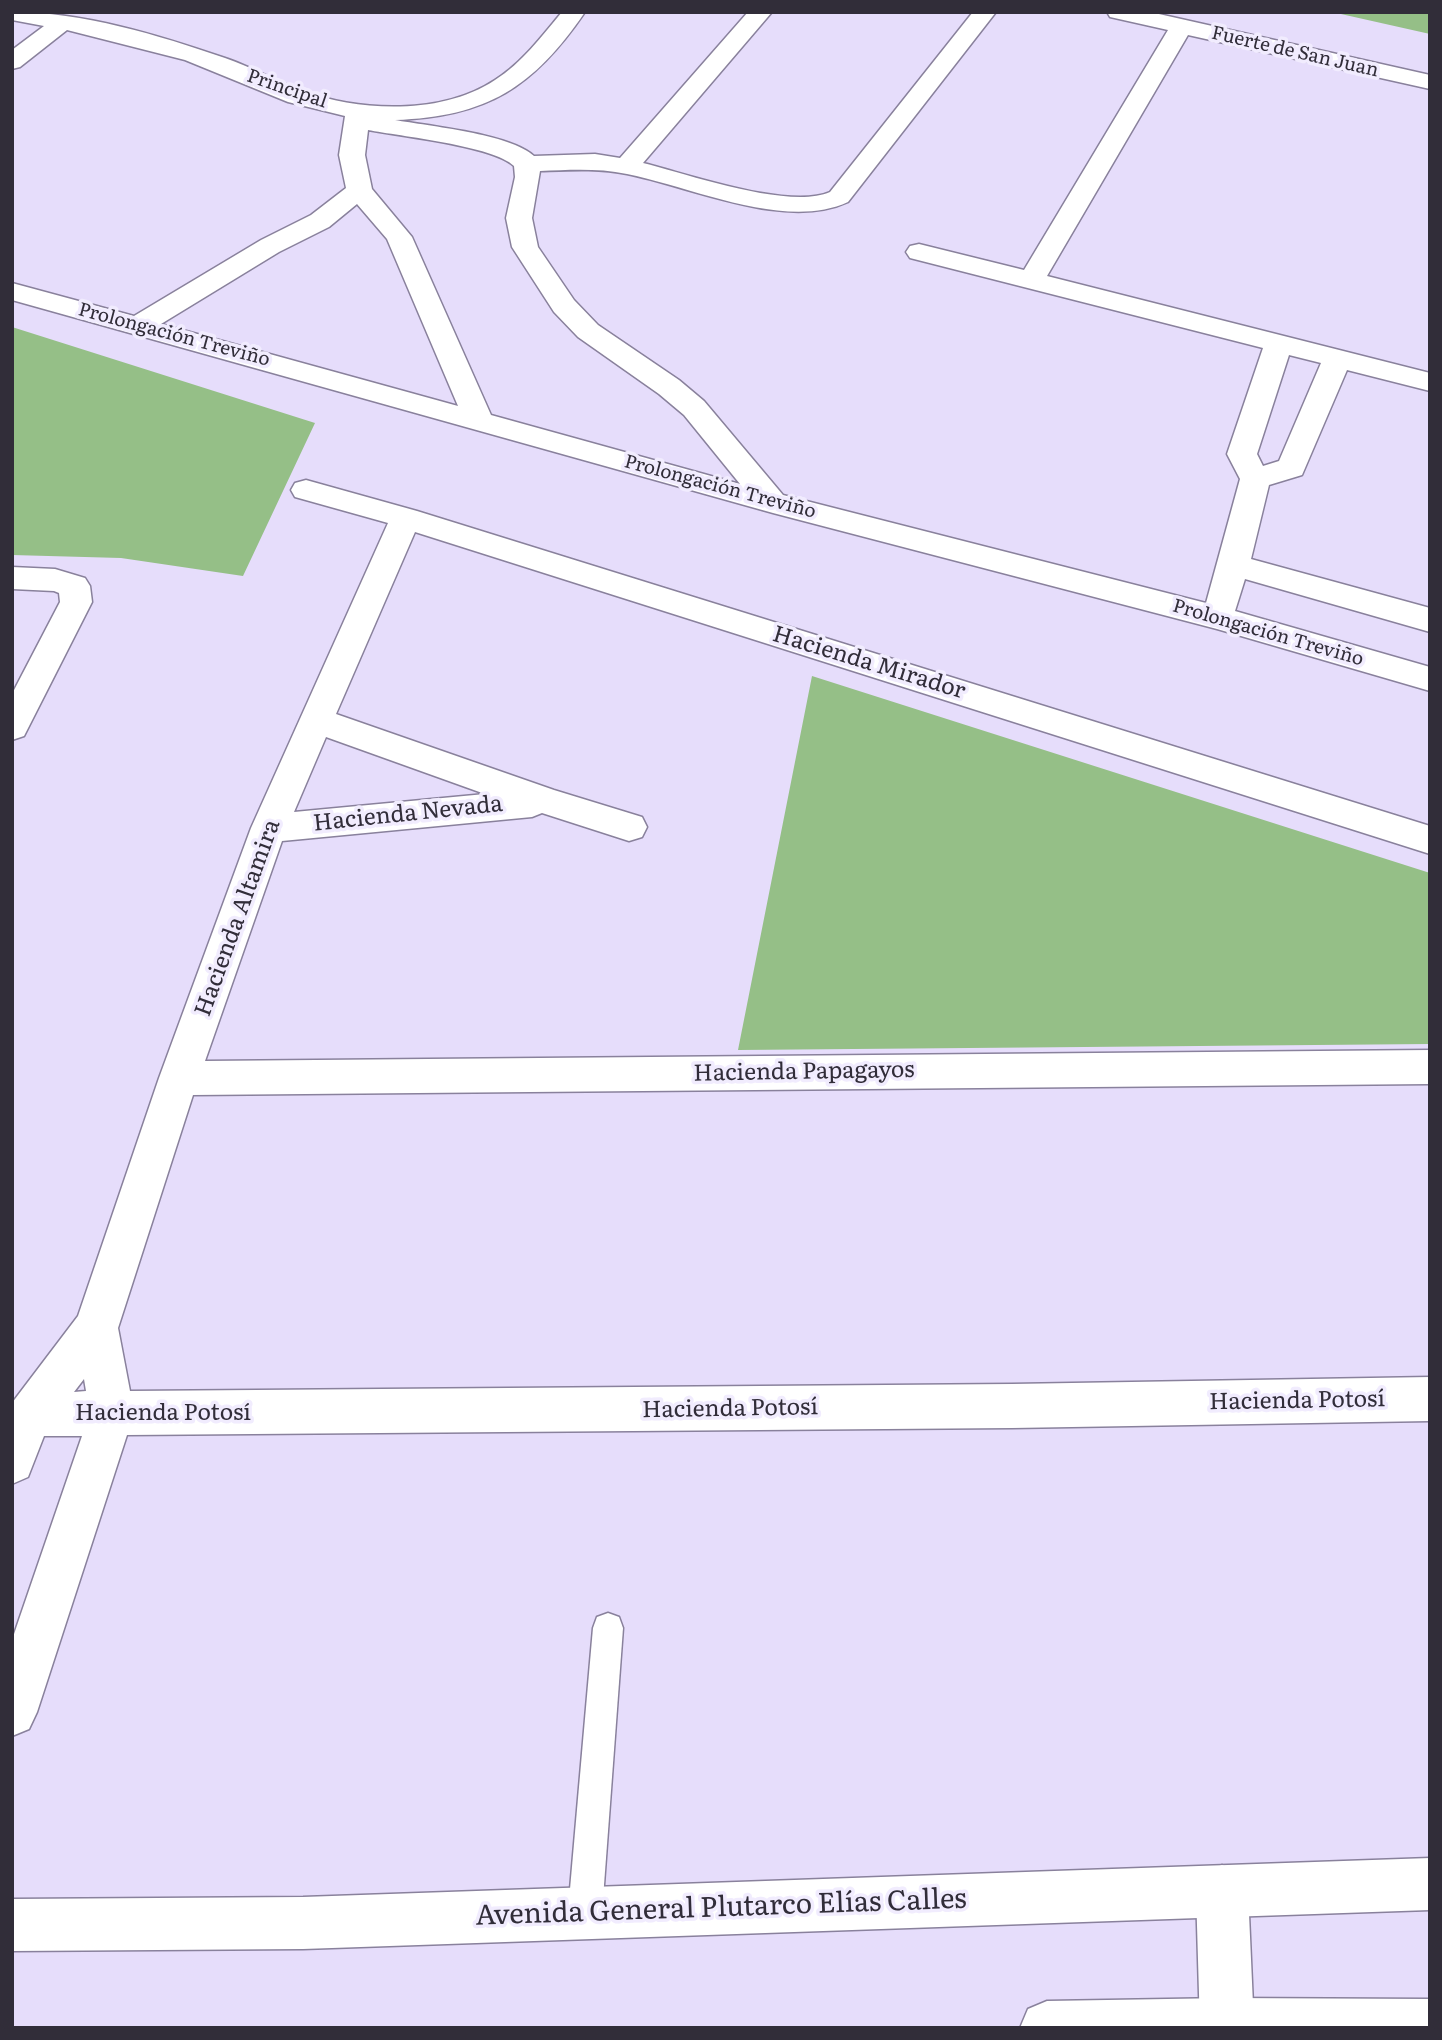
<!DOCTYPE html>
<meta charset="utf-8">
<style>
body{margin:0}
#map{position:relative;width:1442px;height:2040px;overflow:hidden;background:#e6ddfb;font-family:Literata,serif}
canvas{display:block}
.frame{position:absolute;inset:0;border:14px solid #312d39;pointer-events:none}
</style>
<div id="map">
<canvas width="1442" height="2040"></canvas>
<div class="frame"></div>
</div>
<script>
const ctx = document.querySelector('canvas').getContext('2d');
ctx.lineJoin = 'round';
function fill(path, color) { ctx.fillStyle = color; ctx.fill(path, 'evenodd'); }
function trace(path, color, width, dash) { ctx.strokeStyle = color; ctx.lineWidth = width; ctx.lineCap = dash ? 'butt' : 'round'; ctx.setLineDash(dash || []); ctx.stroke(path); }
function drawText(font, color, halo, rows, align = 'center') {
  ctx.font = font + ' Literata,serif'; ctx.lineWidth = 7; ctx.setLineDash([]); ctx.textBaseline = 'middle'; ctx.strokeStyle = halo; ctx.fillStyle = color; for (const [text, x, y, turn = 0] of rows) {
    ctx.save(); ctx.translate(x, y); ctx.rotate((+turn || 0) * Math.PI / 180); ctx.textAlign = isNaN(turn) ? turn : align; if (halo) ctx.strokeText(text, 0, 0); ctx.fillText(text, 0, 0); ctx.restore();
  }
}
const green = new Path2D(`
 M1332,12H1430V34Z
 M12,327L315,423L243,576L121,558L12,555Z
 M812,676L1430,873V1044L738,1050Z`);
const service = new Path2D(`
 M608,1613L619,1617L623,1628L602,1912L597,1924L585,1929L573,1924L568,1912L593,1628L597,1617Z`);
const minor = new Path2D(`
 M12,12C83,12 158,35 225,58C252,67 277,82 303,91C361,112 442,115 495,80C522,63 541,37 562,12H585C534,87 487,117 395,120C428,126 511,134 534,156L595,154L620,158L748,12H772L643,163C688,174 789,210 830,192L973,12H996L848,202C786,231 692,187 627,174C598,168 569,170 540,171L532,218L538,247L574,300L598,325L679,380L704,401L783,495L1206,603L1240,479L1227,454L1263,348L910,258L906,252L910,246L919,244L1024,270L1168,30L1110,17L1107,12H1150L1430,75V89L1188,35L1047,276L1430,373V391L1347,370L1302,475L1269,485L1251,559L1430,608V632L1245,579L1235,611L1430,667V691L1217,629L773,513L12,300V283L134,316L261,240L311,215L346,188L339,155L345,116L288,102L185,60L67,30L20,67L12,69V50L44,26L12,20ZM368,130C399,136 494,146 514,166L515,177L506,218L512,247L554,312L578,337L659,394L684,415L740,484L491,415L412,237L372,189L365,155ZM357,204L387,239L458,406L161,324L279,252L329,227ZM1289,355L1321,363L1279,461L1263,466L1257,454Z
 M306,480L417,511L1430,826V854L415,532L336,714L554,790L642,817L647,827L642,837L629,841L542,813L532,817L282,841L205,1061L1430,1050V1084L193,1095L118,1328L130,1391L1012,1384L1430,1377V1421L1012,1428L127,1435L37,1712L29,1729L12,1736V1640L82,1436H44L28,1477L12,1484V1403L78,1316L159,1078L251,828L388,523L295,497L291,490L295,483ZM326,737L485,794L294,812ZM84,1379L86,1391L74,1392Z
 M12,567L55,569L85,578L90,586L92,602L24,736L12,740V694L60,602L59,593L54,591L12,589Z
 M1222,1865L1240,1873L1248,1891L1254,2028H1200L1196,1891L1204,1873Z`);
const tertiary = new Path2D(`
 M1430,1858V1910L303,1949L12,1951V1899L303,1897Z
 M1227,1998L1430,1999V2028H1020L1028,2009L1047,2001Z`);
const farStreetnames = [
 ["Fuerte de San Juan",1295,52,13],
 ["Principal",287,89,19],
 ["Prolongación Treviño",174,335,15],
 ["Prolongación Treviño",720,487,15],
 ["Prolongación Treviño",1268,633,16]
];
const streetNames = [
 ["Hacienda Mirador",869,663,17],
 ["Hacienda Nevada",408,814,-6],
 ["Hacienda Altamira",238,918,-70],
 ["Hacienda Papagayos",804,1072,-1],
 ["Hacienda Potosí",1297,1401,-1],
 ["Hacienda Potosí",730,1409,-1],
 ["Hacienda Potosí",163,1413]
];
const nearStreetnames = [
 ["Avenida General Plutarco Elías Calles",721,1908,-2]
];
fill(green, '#95bf87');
trace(service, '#89819c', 3);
trace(minor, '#89819c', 3);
trace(tertiary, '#89819c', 3);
fill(service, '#fff');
fill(minor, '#fff');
fill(tertiary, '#fff');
drawText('19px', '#312d39', '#f1ecfe', farStreetnames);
drawText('23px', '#312d39', '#f1ecfe', streetNames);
drawText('28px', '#312d39', '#f1ecfe', nearStreetnames);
</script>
